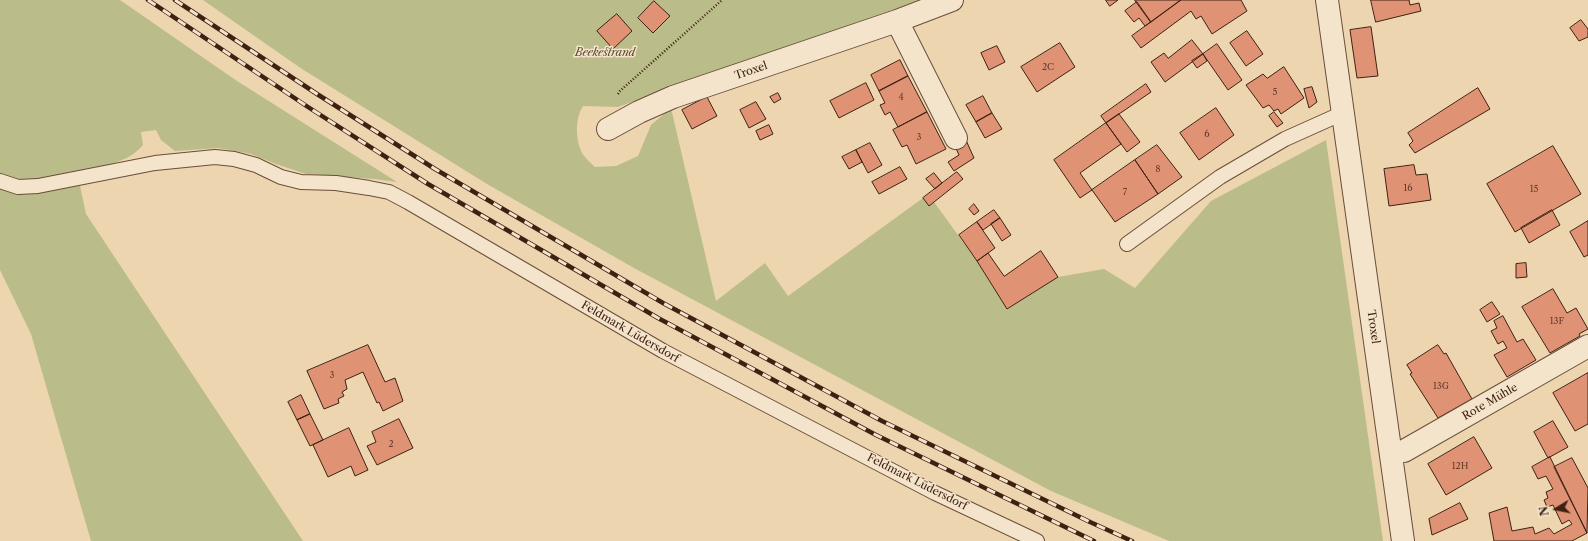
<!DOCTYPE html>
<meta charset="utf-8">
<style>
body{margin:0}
#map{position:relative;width:1588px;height:541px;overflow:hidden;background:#edd5af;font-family:"Libre Caslon Text",serif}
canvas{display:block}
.north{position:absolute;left:1536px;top:489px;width:40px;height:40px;-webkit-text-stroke:3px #f3e4cb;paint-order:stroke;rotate:260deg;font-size:11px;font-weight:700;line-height:16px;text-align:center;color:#3f2113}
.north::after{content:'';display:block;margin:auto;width:14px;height:18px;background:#3f2113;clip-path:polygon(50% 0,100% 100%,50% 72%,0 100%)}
</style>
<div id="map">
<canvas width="1588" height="541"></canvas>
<div class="north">N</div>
</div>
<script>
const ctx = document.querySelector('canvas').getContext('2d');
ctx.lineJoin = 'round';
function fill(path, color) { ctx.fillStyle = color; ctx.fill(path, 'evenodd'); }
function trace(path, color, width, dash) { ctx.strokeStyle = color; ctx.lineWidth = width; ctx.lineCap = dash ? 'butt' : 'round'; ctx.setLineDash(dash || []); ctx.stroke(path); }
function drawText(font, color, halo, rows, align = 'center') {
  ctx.font = font + ' "Libre Caslon Text",serif'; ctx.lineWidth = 3; ctx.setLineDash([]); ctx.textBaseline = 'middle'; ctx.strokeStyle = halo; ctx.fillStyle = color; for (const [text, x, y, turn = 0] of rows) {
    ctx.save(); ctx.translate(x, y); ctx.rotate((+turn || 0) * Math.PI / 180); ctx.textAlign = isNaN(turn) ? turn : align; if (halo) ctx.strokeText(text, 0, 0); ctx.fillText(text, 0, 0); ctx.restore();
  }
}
const green = new Path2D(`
 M0,0H120L237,81L397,182L374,179L306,174L276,164L251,154L218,148L175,151L161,140L156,130L141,132L143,145C128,164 99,166 77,172L86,214L303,541H91L31,334L0,270Z
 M203,0H920L618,107L583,106C575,118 575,139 582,153C585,158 591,163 595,167L616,166L638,156L651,125L671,108L716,301L765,263L788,296L923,198L929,206L934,202L977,261L1007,309L1058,277L1104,269L1135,288L1211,201L1326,140L1383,541H1169L1051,491L634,268L487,184L302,69Z`);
const building = new Path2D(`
 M1106,0H1118L1110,6Z
 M1135,0H1181L1151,22Z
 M1181,0H1241L1247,11L1212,34L1201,16L1196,19L1191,11L1141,48L1132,36Z
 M1371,0H1409L1410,5L1419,3L1421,11L1376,22Z
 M654,1L670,16L653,33L638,18Z
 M1137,2L1151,22L1145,26L1139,18L1134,22L1125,11Z
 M617,14L632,31L613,49L597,31Z
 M1581,20L1588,29V37L1579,41L1570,28Z
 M1371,27L1378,76L1357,78L1350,30Z
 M1247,31L1263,54L1246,66L1230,43Z
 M1192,40L1203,54L1165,82L1151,62L1164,53L1168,58Z
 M1060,43L1075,67L1037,92L1021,67Z
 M1217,44L1242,80L1228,90L1203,54Z
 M997,46L1005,62L989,70L981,53Z
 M1203,54L1207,61L1197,68L1192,61Z
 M900,60L908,76L879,91L871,75Z
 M1284,67L1304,98L1281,114L1278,109L1274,111L1269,105L1263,108L1246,85L1263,74L1267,78Z
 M908,76L927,112L898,127L890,112L885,115L880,105L885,103L879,91Z
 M866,83L874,100L839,118L830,101Z
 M1146,84L1151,92L1106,123L1101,116Z
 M1312,87L1317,102L1309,108L1304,89Z
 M1478,88L1490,109L1415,153L1409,145L1413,141L1408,133Z
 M778,93L781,99L774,103L770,97Z
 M983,96L992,113L976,122L966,105Z
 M707,97L717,116L692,129L682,110Z
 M756,102L766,119L749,128L740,110Z
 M1216,108L1234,135L1199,160L1180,133Z
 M927,112L946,149L916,164L907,145L902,147L893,130Z
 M1274,112L1283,123L1277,127L1269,116Z
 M992,113L1002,129L985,138L976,122Z
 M1119,114L1140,142L1127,152L1106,123Z
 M1106,123L1121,144L1080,173L1092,190L1080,198L1054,160Z
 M769,125L773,134L760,140L756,131Z
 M965,138L974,158L954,171L948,162L959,155L953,142Z
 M870,143L882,165L868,173L856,150Z
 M1157,145L1182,177L1158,194L1135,160Z
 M1553,146L1581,194L1515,232L1487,184Z
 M856,150L862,162L849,169L842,157Z
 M1135,160L1158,194L1115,222L1092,190Z
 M1414,165L1416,175L1427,174L1431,200L1389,206L1384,169Z
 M900,167L907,179L879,194L872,182Z
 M957,172L963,179L929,206L923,198Z
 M934,173L942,183L935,189L926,179Z
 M974,204L979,211L974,215L969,209Z
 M994,210L1000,218L983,230L977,222Z
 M1552,210L1560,225L1529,243L1521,228Z
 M1000,218L1011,235L1002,241L991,224Z
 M1588,221V255L1584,257L1570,232Z
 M977,222L995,248L977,261L959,235Z
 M1041,251L1058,277L1007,309L977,261L988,253L1004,276Z
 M1526,263L1527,277L1516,278V264Z
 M1553,289L1567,313L1576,308L1588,329L1579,334L1580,336L1550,353L1522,307Z
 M1492,302L1500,314L1487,322L1480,310Z
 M1503,316L1517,342L1523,339L1536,360L1507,377L1494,355L1507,348L1503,341L1498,344L1491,331L1497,328L1494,321Z
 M368,345L385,382L395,378L403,401L383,411L379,402L377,403L363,372L345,380L347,389L342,392L344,396L338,399L339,403L324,409L307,371Z
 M1438,345L1444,354L1446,353L1472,399L1438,418L1410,374L1412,373L1407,365Z
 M1588,373V424L1575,431L1553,393Z
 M301,395L310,414L297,420L288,402Z
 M310,414L323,440L310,446L297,420Z
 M399,419L413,448L377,465L367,446L376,442L372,432Z
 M1553,421L1568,447L1548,458L1534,432Z
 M349,428L368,470L355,476L351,466L328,477L313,445Z
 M1474,437L1492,468L1446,495L1428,464Z
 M1550,457L1587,533L1572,541H1494L1489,513L1507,507L1512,531L1533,527L1535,534L1549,528L1554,534L1572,524L1569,520L1562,524L1553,505L1547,507L1544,500L1548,498L1546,492L1553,489L1546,476L1538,479L1532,467Z
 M1572,458L1588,488L1587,533L1554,467Z
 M1460,503L1468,519L1432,535L1429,519Z`);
const path = new Path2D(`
 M618,94L620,91L722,0`);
const lane = new Path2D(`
 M0,181L18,187L38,186L155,163L215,157L234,159L256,165L281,177L301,182L336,183L369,188L389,192L408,202L663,351L935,493L1037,541
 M1127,244L1220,177L1285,139L1343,113`);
const street = new Path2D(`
 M1327,0L1403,541
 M897,21L956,138
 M608,129L639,112L673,97L897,21L952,0
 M1391,453L1404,451L1588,346`);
const rail = new Path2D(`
 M148,0L308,107L428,184L658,318L876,435L1094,541
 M175,0L317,94L435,169L663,303L882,421L1090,522L1132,541`);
const numberNames = [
 ["2C",1048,67],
 ["5",1275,92],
 ["4",901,97],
 ["6",1207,134],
 ["3",919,137],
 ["8",1158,169],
 ["16",1408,188],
 ["15",1534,189],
 ["7",1125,192],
 ["13F",1557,321],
 ["3",332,375],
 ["13G",1441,386],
 ["2",391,444],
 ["12H",1460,466]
];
const parkNames = [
 ["Beekestrand",605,53]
];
const streetNames = [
 ["Troxel",751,71,-19],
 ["Troxel",1373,327,82],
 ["Feldmark Lüdersdorf",630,332,30],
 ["Rote Mühle",1490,402,-30],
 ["Feldmark Lüdersdorf",917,482,27]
];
fill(green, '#babd89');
fill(building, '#df9274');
trace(building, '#3f2113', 1);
trace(lane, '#6a4e3a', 16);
trace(street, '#6a4e3a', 24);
trace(path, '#3f2113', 2.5, [1, 2]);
trace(lane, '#f3e4cb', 14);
trace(street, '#f3e4cb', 22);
trace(rail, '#3f2113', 4.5);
trace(rail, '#f3e4cb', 3, [9]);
drawText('9px', '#673d2b', null, numberNames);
drawText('italic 11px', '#5e4830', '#f3e4cb', parkNames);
drawText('11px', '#3f2113', '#f3e4cb', streetNames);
</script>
